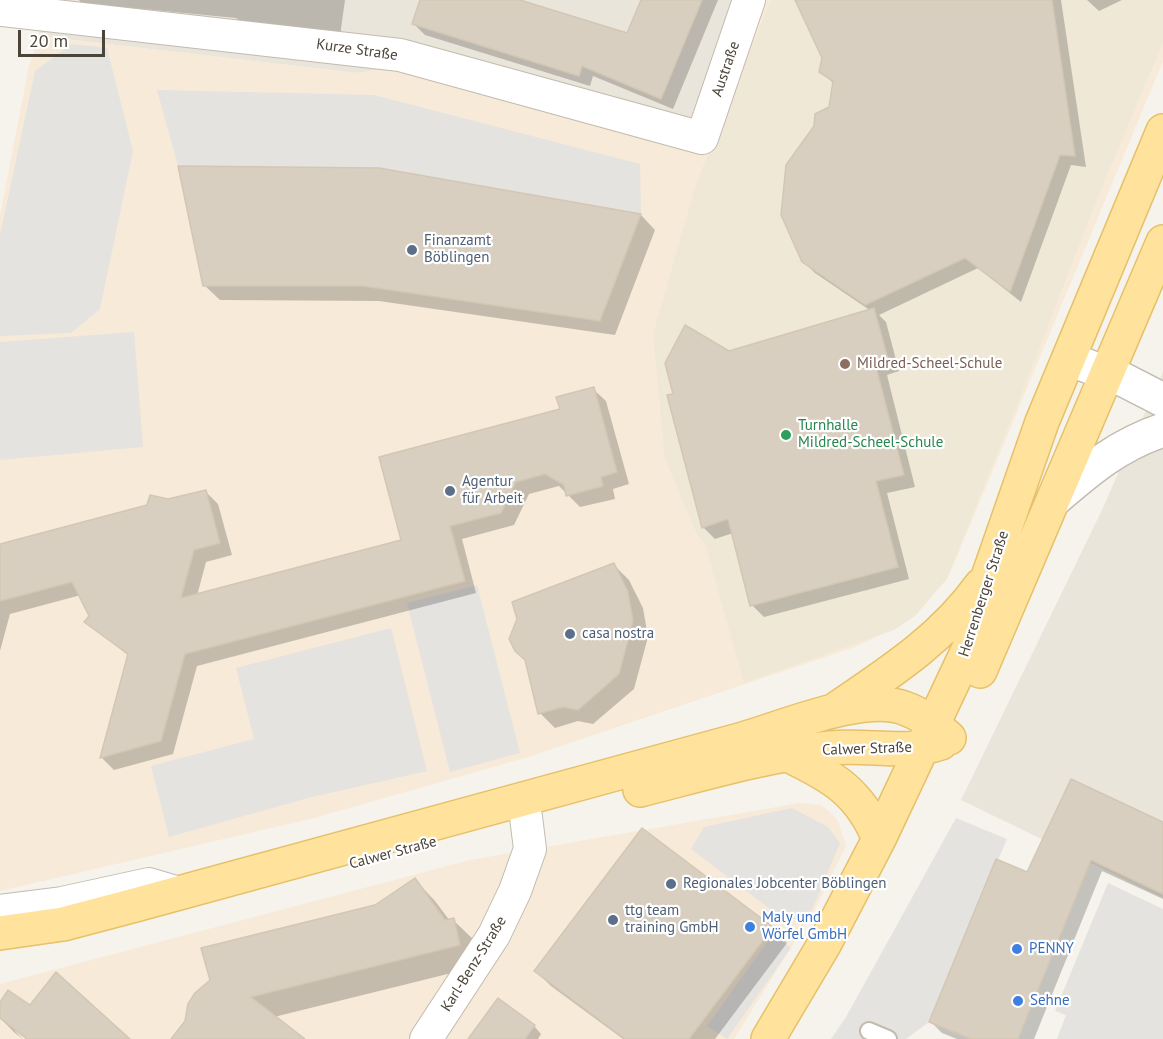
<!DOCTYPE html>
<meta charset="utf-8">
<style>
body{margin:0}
#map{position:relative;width:1163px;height:1039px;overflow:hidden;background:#f6f3ec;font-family:"PT Sans",sans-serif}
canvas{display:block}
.scale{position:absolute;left:18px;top:30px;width:87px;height:27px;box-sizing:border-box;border:3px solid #4b4439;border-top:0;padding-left:8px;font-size:18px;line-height:21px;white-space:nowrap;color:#4b4439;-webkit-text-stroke:4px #fff;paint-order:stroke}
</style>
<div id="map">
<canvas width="1163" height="1039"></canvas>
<div class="scale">20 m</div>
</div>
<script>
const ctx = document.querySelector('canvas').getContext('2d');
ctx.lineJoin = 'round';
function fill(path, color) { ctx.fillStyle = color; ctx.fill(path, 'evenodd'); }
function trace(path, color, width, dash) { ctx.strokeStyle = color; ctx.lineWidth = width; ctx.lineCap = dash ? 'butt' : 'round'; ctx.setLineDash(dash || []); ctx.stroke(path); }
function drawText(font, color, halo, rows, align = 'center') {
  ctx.font = font + ' "PT Sans",sans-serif'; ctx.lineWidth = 4.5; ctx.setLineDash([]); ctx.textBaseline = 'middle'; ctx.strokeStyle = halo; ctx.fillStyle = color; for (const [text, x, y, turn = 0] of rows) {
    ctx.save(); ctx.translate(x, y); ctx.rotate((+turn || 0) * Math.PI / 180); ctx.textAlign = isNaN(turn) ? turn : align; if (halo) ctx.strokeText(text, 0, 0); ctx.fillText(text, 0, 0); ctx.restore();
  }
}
const residential = new Path2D(`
 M41,0H759L707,149L396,67L357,73L39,36Z
 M1163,372V898L961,800L1102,510Z`);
const commercial = new Path2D(`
 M759,0H1163V61L948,578L895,628L855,647L528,757L314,818L0,891V215L29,66L39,36L357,73L396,67L706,149Z
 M800,803L820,805L829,811L838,821L846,846L815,909L734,1039H0V984L470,860Z`);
const education = new Path2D(`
 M771,0H1163V42L1099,194L1022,392L946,580L915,616L894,630L744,683L705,543L697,534L665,459L653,335L696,184Z`);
const parking = new Path2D(`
 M72,44L107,48L133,151L100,309L71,333L0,336V235L35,71Z
 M157,90L374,95L640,164L641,214L378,168L178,166Z
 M134,332L143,447L0,460V342Z
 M477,585L520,753L450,772L407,603Z
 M391,628L427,771L308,798L169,837L151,766L254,739L236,668Z
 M792,808L828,827L840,843L812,910L798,918L786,921L691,849L704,827Z
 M956,818L1007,839L929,1022L906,1039H831L846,1017Z
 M1108,883L1163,909V1039H1057L1066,1015L1055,1011Z
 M773,934L791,948L727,1039L707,1026Z`);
const shadow = new Path2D(`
 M79,0H345L340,36L242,23L236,18L81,3Z
 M421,0H515L628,35L643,0H718L673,109L593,76L590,86L425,35L414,24Z
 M801,0H1061L1086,167L1071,165L1021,302L978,268L879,315L886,322L899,371L887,375L915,487L887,493L909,579L764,617L752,605L733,533L715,539L703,527L675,395L729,352L871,311L815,273L803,261L834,84L821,71L824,57Z
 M1087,0H1122L1099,11Z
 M379,170L641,215L655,230L615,335L379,301L220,300L204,285Z
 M593,389L606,401L629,484L613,489L615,499L580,507L559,486L529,494L514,525L462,539L476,593L197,666L173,754L114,770L101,757L129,656L86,622L91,616L81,595L10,614L0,651V546L205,491L218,504L232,555L206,562L197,596L403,541L562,410Z
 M614,565L629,580L643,608L648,637L634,689L593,724L578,721L555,728L540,713Z
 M1163,823V899L1102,871L1034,1039H957L942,1033L931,1022L1028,873Z
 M415,880L435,901L450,921L453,920L474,940L480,966L274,1017L297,1039H173Z
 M772,928L787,943L715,1039H623L551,986L536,971Z
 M0,1005L31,1007L128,1039H30L15,1028V1031L23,1039L15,1033L0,1018Z
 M534,1026L541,1034L538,1039H470Z`);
const building = new Path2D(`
 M420,0H520L627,33L641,0H702L661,99L582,66L579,76L412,24Z
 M795,0H1052L1075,156L1060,155L1010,292L965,258L865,305L802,262L781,215L786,165L814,126L815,114L829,107L833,81L819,72L822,58Z
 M178,166L379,168L641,214L600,321L363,286H203Z
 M874,308L888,359L875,363L904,475L876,481L898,567L750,606L728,519L702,528L667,395L673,394L665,363L685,325L729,351Z
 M594,387L617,472L601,477L603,486L566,496L564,485L545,474L516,482L501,513L450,526L465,581L185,654L161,741L100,758L128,654L84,622L89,616L72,582L0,601V544L147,505L150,495L168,499L206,490L220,543L194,550L181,598L401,540L379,457L560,409L556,397Z
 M614,563L628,592L633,621L619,674L578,710L563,707L538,714L525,660L515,651L509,639L517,619L512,602Z
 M1071,779L1163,822V894L1091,860L1018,1039H971L929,1022L996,859L1027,872Z
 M642,828L773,927L689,1039H625L534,971Z
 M415,878L445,920L454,918L460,945L251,997L305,1039H171L185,1021L188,1004L195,993L210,980L201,948L375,905Z
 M56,972L130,1039H27L0,1018V1002L8,990L30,1005Z
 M498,998L535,1025L525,1039H468Z`);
const service = new Path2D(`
 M869,1031L888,1039`);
const minor = new Path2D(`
 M3,10L400,55L702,138L749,0
 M0,911L62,903L149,884L179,893
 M426,1039L494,935L515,891L530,849L526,817`);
const tertiary = new Path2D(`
 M1069,359L1124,380L1163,400
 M1055,499C1090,469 1118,445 1163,430`);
const primary = new Path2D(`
 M980,671L1163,242
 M839,707C892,671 943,638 981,585
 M788,755C832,776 860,792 879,839
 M640,790C703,774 767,755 830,748C867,744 905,755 941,743
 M0,933L63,924L135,905L743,739C784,727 864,693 904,708C922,714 935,726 949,738
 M768,1039L825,943L879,839L968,650L989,574L1042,422L1163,131`);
const markers = [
 [412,250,6,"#5c6f8a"],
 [845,364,6,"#8d6e63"],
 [786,435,6,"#2e9e5b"],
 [450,491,6,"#5c6f8a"],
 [570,634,6,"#5c6f8a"],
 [671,884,6,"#5c6f8a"],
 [613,920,6,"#5c6f8a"],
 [750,927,6,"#3f7fe0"],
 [1017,949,6,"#3f7fe0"],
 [1018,1001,6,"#3f7fe0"]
];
const streetNames = [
 ["Kurze Straße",357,50,8],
 ["Austraße",726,69,-71],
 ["Herrenberger Straße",984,594,-72],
 ["Calwer Straße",867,749,-2],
 ["Calwer Straße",393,853,-15],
 ["Karl-Benz-Straße",474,964,-58]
];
const serviceNames = [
 ["Finanzamt",424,241],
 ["Böblingen",424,258],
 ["Agentur",462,482],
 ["für Arbeit",462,499],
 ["casa nostra",582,634],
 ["Regionales Jobcenter Böblingen",683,884],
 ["ttg team",625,911],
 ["training GmbH",625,928]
];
const educationNames = [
 ["Mildred-Scheel-Schule",857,364]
];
const leisureNames = [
 ["Turnhalle",798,426],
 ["Mildred-Scheel-Schule",798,443]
];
const shopNames = [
 ["Maly und",762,918],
 ["Wörfel GmbH",762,935],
 ["PENNY",1029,949],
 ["Sehne",1030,1001]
];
fill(residential, '#eae5da');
fill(commercial, '#f7ead8');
fill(education, '#efe8d6');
fill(parking, '#e5e3e0');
fill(shadow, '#0003');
fill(building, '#d8cfc1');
trace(building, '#d3c7b4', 1.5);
trace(service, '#c2bbae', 20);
trace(minor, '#c2bbae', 34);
trace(tertiary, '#c2bbae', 36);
trace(primary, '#e6c16a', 36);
trace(service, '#fff', 16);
trace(minor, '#fff', 32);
trace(tertiary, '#fff', 33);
trace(primary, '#ffe39c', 33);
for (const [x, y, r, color] of markers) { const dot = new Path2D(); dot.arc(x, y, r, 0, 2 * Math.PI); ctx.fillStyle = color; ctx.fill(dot); trace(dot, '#fff', 2); }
drawText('15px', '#4b4439', '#fff', streetNames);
drawText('15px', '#4e5e75', '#fff', serviceNames, 'left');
drawText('15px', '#785e54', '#fff', educationNames, 'left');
drawText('15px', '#27864d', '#fff', leisureNames, 'left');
drawText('15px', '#366cbe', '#fff', shopNames, 'left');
</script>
